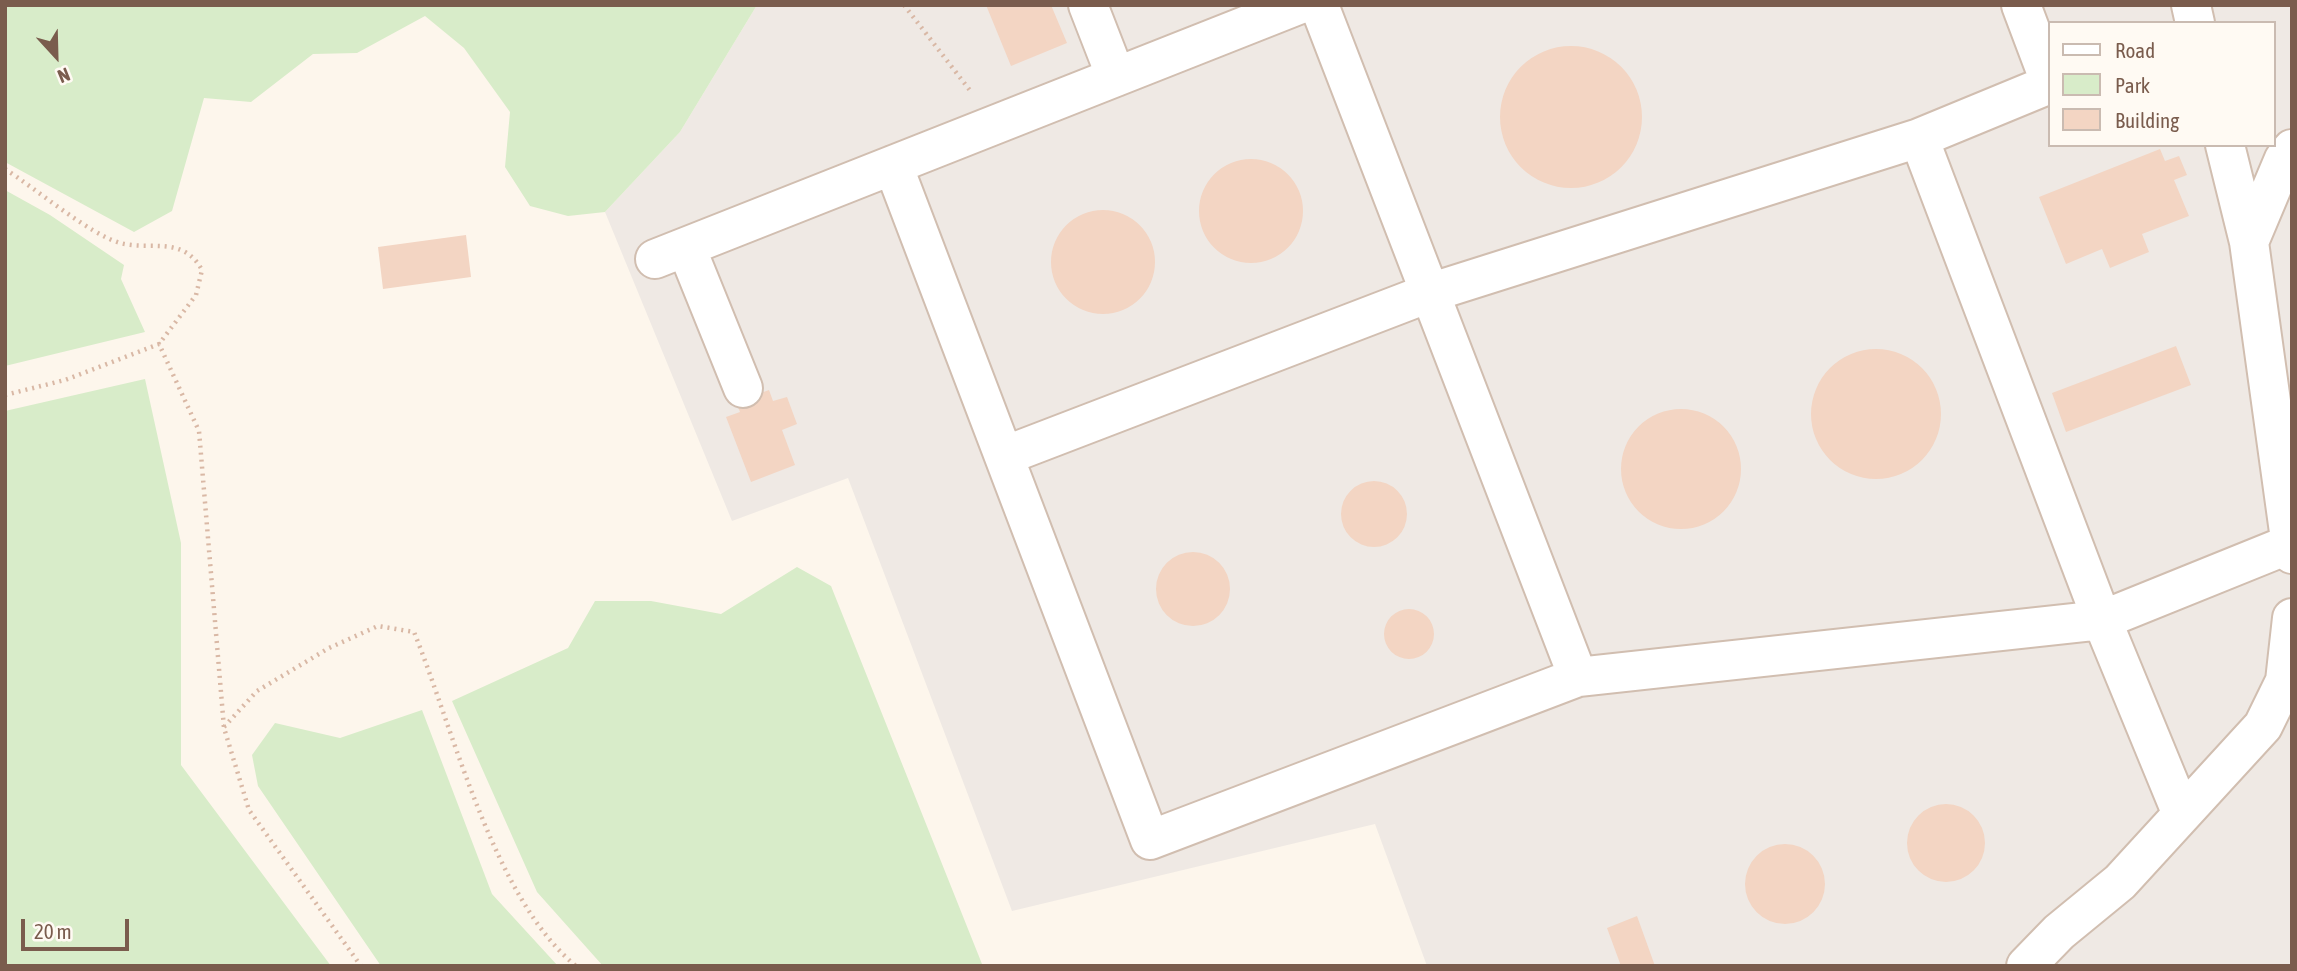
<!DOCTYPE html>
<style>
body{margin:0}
#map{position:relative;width:2297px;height:971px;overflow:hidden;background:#fdf6ec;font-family:"Asap Condensed",sans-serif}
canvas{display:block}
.frame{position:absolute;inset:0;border:7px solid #7a5c4d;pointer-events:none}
.legend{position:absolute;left:2048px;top:21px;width:228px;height:126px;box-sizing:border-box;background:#fffaf3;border:2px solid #cabbb1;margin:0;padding:9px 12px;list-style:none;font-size:21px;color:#7a5c4d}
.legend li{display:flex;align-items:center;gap:14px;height:35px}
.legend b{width:35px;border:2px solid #cabbb1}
.north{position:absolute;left:21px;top:21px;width:70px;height:70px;-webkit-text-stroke:5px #fffaf3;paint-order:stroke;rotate:158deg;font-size:19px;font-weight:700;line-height:28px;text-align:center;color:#7a5c4d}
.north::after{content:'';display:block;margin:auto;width:24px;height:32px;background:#7a5c4d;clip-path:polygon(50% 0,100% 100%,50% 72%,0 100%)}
.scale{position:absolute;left:21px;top:919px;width:108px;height:32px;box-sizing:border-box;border:4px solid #7a5c4d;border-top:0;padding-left:9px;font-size:21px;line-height:24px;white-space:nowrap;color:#7a5c4d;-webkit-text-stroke:5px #fffaf3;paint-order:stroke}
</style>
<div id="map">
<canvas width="2297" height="971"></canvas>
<div class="frame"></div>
<ul class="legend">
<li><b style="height:9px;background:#fff"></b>Road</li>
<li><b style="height:19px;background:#d8ecc9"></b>Park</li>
<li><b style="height:19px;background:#f3d5c3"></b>Building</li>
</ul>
<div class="north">N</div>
<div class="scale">20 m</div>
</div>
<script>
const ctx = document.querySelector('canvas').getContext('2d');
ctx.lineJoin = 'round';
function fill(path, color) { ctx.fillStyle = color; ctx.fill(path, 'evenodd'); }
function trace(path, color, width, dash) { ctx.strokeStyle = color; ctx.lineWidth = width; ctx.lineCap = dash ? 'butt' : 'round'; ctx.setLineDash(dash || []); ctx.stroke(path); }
const industrial = new Path2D(`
 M757,5H2292V966H1427L1375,824L1012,911L848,478L732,521L605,212L680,132ZM2050,23H2274V145H2050Z`);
const green = new Path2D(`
 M5,5H757L680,132L605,212L568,216L530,206L505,167L510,112L464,48L425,16L357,53L313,54L251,102L204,98L172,211L134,232L5,162Z
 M5,190L50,215L124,265L121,279L145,332L5,366Z
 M145,379L181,543V765L331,966H5V411Z
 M797,567L831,586L982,964L992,966H603L537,892L452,701L568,648L595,601H651L721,614Z
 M422,710L492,894L558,966H381L258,786L252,755L275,723L340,738Z`);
const building = new Path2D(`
 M986,5H1051L1067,43L1011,66Z
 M1500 117a71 71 0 1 1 142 0a71 71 0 1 1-142 0Z
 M2160,149L2165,161L2179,156L2187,175L2174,180L2189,216L2142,234L2149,252L2110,268L2102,249L2066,264L2039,197Z
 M1199 211a52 52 0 1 1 104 0a52 52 0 1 1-104 0Z
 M1051 262a52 52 0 1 1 104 0a52 52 0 1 1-104 0Z
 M466,235L471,277L383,289L378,247Z
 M2176,346L2191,385L2066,432L2052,393Z
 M1811 414a65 65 0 1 1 130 0a65 65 0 1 1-130 0Z
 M769,390L773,401L787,397L797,424L782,430L795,465L751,482L726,417L740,412L736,402Z
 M1621 469a60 60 0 1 1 120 0a60 60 0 1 1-120 0Z
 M1341 514a33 33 0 1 1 66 0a33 33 0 1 1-66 0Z
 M1156 589a37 37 0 1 1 74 0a37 37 0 1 1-74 0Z
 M1384 634a25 25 0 1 1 50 0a25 25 0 1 1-50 0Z
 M1907 843a39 39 0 1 1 78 0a39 39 0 1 1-78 0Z
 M1745 884a40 40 0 1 1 80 0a40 40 0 1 1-80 0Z
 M1637,916L1655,966H1621L1607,928Z`);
const path = new Path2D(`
 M904,5L972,93
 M5,169C35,188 89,234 120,243C150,251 183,235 202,270L196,295L159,344
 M5,395L65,380L159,344L199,431L224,728L249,810L361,966
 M224,727L257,691L329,648L378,626L414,632C454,731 494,899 576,966`);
const minor = new Path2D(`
 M1088,5L1116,77
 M1319,5L1578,677L2102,620L2290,544
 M2021,5L2050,82
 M2191,5L2195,23
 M1919,138L2102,620L2181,812
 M2225,145L2249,242
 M2292,149L2284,159L2249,242L2292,554
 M893,165L1150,840L1578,677
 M686,247L743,388
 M655,259L1298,5
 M1004,456L1429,293L1919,138L2050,84
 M2026,966L2059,932L2120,882L2263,726L2285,681L2292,618`);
fill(industrial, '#efe9e4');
fill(green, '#d8ecc9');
fill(building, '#f3d5c3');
trace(minor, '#d1beb0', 42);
trace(path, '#d9b8a5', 4.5, [2, 5]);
trace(minor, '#fff', 38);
</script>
